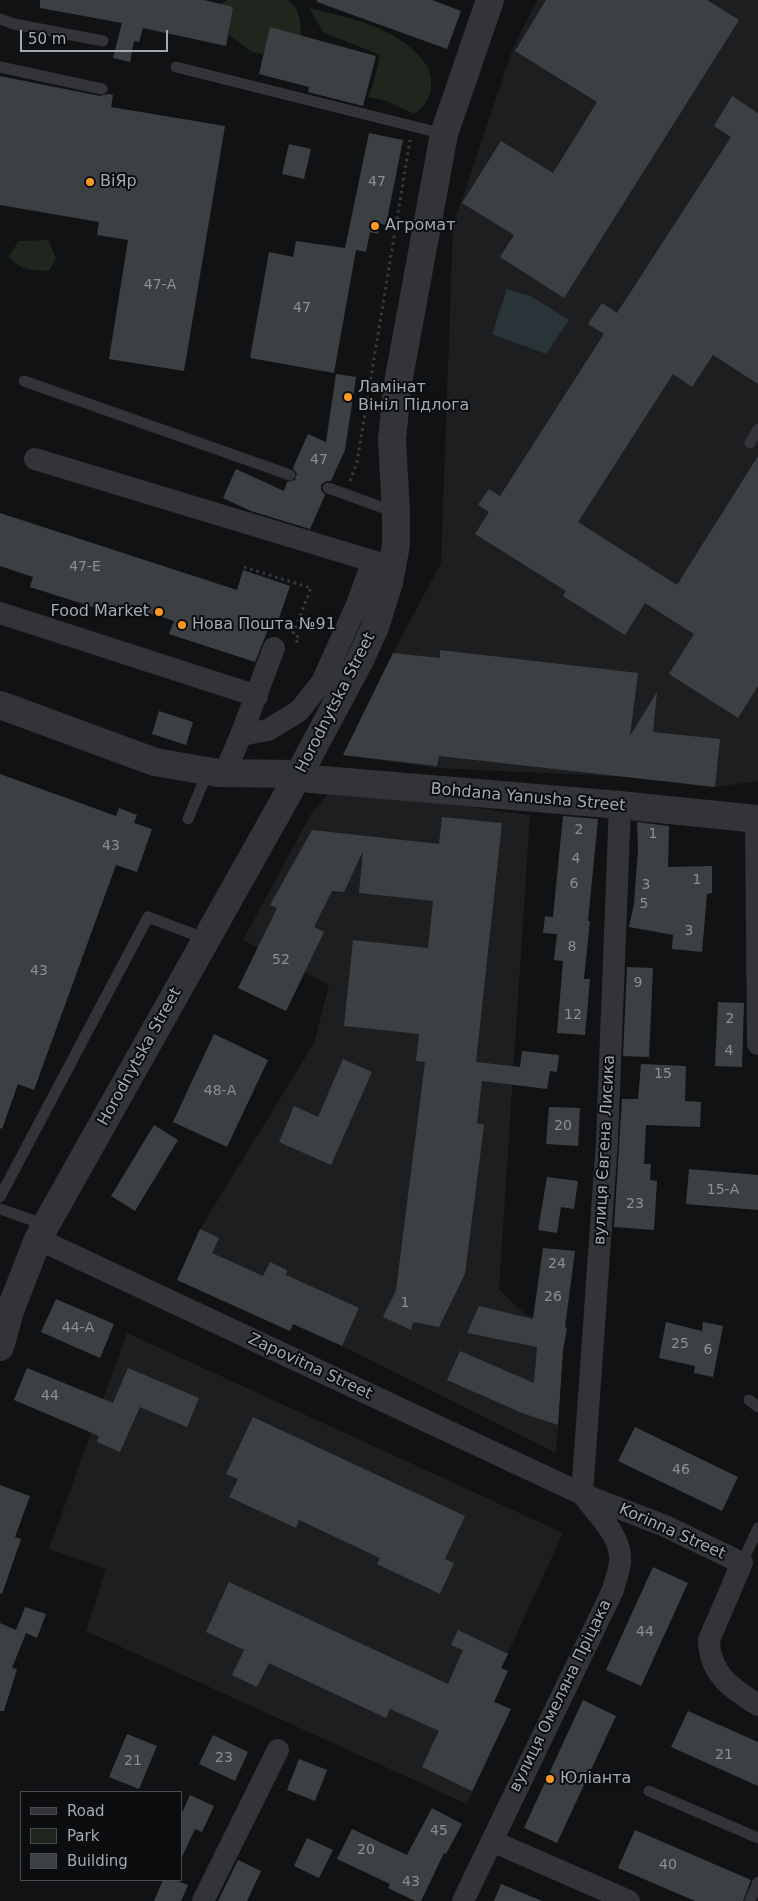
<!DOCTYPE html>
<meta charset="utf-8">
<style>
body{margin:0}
#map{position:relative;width:758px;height:1901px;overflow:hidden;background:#111213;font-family:"DejaVu Sans",sans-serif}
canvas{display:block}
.legend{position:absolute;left:20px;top:1791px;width:162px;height:90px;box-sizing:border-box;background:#0c0d0e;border:1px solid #484c50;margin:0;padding:6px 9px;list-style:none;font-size:15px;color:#a2aab4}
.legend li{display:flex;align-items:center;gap:10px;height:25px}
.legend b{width:25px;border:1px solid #484c50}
.scale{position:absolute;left:20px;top:30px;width:148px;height:22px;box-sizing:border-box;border:2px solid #a2aab4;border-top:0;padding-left:6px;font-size:15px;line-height:18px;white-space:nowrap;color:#a2aab4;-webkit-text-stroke:4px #0c0d0e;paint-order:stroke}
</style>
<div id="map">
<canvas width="758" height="1901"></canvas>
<ul class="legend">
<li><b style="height:6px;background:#323438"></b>Road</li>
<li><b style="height:14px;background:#1e261e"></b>Park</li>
<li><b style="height:14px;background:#3d4043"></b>Building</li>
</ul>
<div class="scale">50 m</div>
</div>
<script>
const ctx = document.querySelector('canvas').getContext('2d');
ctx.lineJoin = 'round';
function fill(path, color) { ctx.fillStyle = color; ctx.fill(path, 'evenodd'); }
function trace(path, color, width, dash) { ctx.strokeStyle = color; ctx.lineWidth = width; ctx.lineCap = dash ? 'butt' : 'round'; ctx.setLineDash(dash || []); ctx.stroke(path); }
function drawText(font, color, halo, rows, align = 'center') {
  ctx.font = font + ' "DejaVu Sans",sans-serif'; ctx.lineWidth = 4; ctx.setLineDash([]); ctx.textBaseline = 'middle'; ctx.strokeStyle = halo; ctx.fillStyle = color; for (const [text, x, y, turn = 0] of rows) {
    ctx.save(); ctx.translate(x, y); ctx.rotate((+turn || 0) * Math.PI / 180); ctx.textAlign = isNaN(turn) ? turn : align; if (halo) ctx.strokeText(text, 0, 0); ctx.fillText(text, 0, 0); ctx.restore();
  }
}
const built = new Path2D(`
 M537,0H758V781L715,787L626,777L437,768L343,755L393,653L441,563L453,226L513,48Z
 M332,789L530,815L499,1289L525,1314L567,1328L563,1350L556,1453L342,1346L293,1324L290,1331L177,1280L200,1229L314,1043L329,985L243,940L311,814Z
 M127,1333L563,1533L501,1668L508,1671L494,1701L511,1709L467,1804L86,1631L106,1569L49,1549Z`);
const green = new Path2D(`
 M227,0C237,0 281,0 287,0C301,7 301,26 301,39L268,56L252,52L225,32L220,5Z
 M309,8C347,18 382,23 412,49C421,57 429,65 431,78C432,96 428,103 414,114L384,100L368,97L374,81L380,55L323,32Z
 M48,240L56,258L49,271C29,270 23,271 8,257L19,241Z`);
const water = new Path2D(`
 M507,289L532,297L569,320L546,354L492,334Z`);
const building = new Path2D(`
 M40,0H204L233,7L226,46L143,28L139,42L134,41L130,62L113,58L122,23L40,8Z
 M317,0H432L461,11L447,49L317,2Z
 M546,0H707L739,20L564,298L500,257L514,235L462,203L501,141L553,173L597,102L515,51Z
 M270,27L376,56L363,106L308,92L309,87L259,74Z
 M0,76L100,96L108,94L113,95L111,107L225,126L184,371L109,359L128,240L97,235L99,222L0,205Z
 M732,96L758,113V384L713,355L692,387L673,374L578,522L677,585L758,456V686L738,718L669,674L694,634L645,603L625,635L563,596L566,591L475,534L489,512L478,505L489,489L500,496L604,334L588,324L602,303L617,313L731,137L714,126Z
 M369,133L403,140L386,225L380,224L378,234L370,232L366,252L356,250L334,373L250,358L269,252L293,257L296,241L345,248Z
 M289,144L311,149L304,179L282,174Z
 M336,374L356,377L345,450L331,481H326L321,485V490L325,495L310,529L251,511L223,498L236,469L284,491L287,482L295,480L297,474L293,468L308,434L326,442Z
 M0,513L237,590L243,570L290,586L277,624L271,622L255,662L169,634L174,621L121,604L118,615L30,587L33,577L0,566Z
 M440,650L638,673L630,736L657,692L653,732L720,739L715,787L439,756L437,766L343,755L393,653L440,658Z
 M159,711L193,722L186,745L152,734Z
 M0,774L116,816L119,808L137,815L134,823L152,829L137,872L116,865L34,1090L18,1084L2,1129L0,1128Z
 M563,816L598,819L588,921H590L584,979H590L585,1035L557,1033L563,961L554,960L557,934L543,933L545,916L553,917Z
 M442,817L502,823L476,1062L520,1067L522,1051L559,1055L557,1072L550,1071L547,1089L482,1081L477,1123L484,1125L465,1274L439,1327L413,1322L411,1330L383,1317L396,1290L425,1062L416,1061L419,1034L344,1026L353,940L428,948L433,901L359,893L363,851L344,892L332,891L314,927L324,932L286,1011L238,988L277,908L270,905L312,830L439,844Z
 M637,822L669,826L668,867L712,866V893L707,894L702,952L672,949L673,935L629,927L634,904L638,850Z
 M627,967L653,968L649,1057L623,1056Z
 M718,1002L744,1003L742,1067L715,1066Z
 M214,1034L268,1060L227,1147L173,1122Z
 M343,1059L372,1072L331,1165L279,1142L294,1106L318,1117Z
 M641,1064L686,1066L685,1101L701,1102L700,1127L646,1125L644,1164H651L650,1180L657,1181L654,1230L614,1227L622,1099H638Z
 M549,1107L580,1108L578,1146L546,1144Z
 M154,1125L178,1140L135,1211L111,1196Z
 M689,1169L758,1175V1210L686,1204Z
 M547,1177L578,1181L574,1209L561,1207L557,1233L538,1230Z
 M200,1229L219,1238L212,1253L263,1276L270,1262L287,1270L286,1275L359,1308L342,1346L293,1324L290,1331L177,1280Z
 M543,1248L575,1251L565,1327L567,1328L563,1350L558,1425L522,1413L447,1380L460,1351L534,1383L537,1347L467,1333L479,1306L533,1319Z
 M56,1299L114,1324L100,1358L41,1332Z
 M666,1322L702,1331L703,1322L723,1326L713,1377L694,1373L695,1366L659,1358Z
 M27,1368L113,1403L128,1368L199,1398L187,1427L140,1407L120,1452L97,1442L99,1436L14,1400Z
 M253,1417L465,1516L445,1559L454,1563L440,1594L377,1564L380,1558L299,1520L296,1528L229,1497L238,1479L226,1474Z
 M635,1427L738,1477L722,1511L618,1461Z
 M0,1485L30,1496L15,1537L21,1539L2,1594L0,1593Z
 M653,1567L688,1583L641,1686L606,1670Z
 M229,1582L448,1684L463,1650L451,1645L458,1630L508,1654L501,1668L508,1671L494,1702L511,1709L472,1791L422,1767L439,1731L390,1709L386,1718L269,1663L257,1687L232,1675L244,1650L206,1632Z
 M25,1607L46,1614L37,1638L26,1633L12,1668L17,1669L4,1711H0V1623L16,1630Z
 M583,1700L616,1716L557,1843L524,1828Z
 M688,1711L758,1742V1786L671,1747Z
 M127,1734L157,1746L139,1789L109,1777Z
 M213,1735L248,1752L235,1781L199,1764Z
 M299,1759L327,1770L315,1801L287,1790Z
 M190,1795L214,1806L202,1832L195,1829L181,1859V1815Z
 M432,1808L462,1824L446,1854L444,1853L421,1901H415L388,1888L390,1884L337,1859L352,1829L407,1855Z
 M635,1830L751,1880L743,1901H695L618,1868Z
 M307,1838L333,1850L319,1878L294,1866Z
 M238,1860L261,1871L247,1901H218Z
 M163,1880H175L188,1885L181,1901H154Z
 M501,1884L542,1901H494Z`);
const path = new Path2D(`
 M350,481L357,462L410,140
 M244,567L311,588L293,634L299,637L295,645`);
const service = new Path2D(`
 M0,19L14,24L103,41
 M0,67L102,89
 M176,67L444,134
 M24,381L290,475
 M750,443L758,429
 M328,488L395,512
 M188,819L208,771
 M0,1197L148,917L206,939
 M0,1209L46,1225
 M749,1400L758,1407
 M742,1563L758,1528
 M649,1791L758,1838
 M750,1901L758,1882`);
const minor = new Path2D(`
 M35,459L392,567
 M0,613L257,696
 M241,735L268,730L299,711L322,682L356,607L373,561
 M225,772L241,735L274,648
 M756,819L758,1044
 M38,1239L582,1494L665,1526L742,1563L709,1640C709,1673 732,1689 758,1705
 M582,1494L607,1141L620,805
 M492,1841L629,1901
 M203,1901L278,1750
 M463,1901L613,1590C615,1581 619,1572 620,1563C623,1537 597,1514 583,1495`);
const tertiary = new Path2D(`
 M0,705L155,762L218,773L299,774L311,779L620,805L758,819
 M0,1347L10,1311L38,1239L299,774L360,660L375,627L389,582L396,545V512L392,440L397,388L444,134L490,0`);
const markers = [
 [90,182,5,"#fa9823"],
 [375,226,5,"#fa9823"],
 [348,397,5,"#fa9823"],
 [159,612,5,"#fa9823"],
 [182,625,5,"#fa9823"],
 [550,1779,5,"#fa9823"]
];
const numberNames = [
 ["47",377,182],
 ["47-А",160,285],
 ["47",302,308],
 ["47",319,460],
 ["47-Е",85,567],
 ["2",579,830],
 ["1",653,834],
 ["43",111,846],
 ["4",576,859],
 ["1",697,880],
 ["6",574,884],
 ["3",646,885],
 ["5",644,904],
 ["3",689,931],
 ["8",572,947],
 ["52",281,960],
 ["43",39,971],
 ["9",638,983],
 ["12",573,1015],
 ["2",730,1019],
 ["4",729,1051],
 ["15",663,1074],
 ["48-А",220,1091],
 ["20",563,1126],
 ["15-А",723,1190],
 ["23",635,1204],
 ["24",557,1264],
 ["26",553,1297],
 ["1",405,1303],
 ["44-А",78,1328],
 ["25",680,1344],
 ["6",708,1350],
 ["44",50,1396],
 ["46",681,1470],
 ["44",645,1632],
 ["21",724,1755],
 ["23",224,1758],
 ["21",133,1761],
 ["45",439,1831],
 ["20",366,1850],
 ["40",668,1865],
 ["43",411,1882]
];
const poiNames = [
 ["ВіЯр",100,182],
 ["Агромат",385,226],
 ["Ламінат",358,388],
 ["Вініл Підлога",358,406],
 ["Food Market",149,612,"right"],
 ["Нова Пошта №91",192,625],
 ["Юліанта",560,1779]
];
const streetNames = [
 ["Horodnytska Street",336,703,-63],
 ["Bohdana Yanusha Street",528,798,5],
 ["Horodnytska Street",140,1057,-61],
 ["вулиця Євгена Лисика",605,1150,-87],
 ["Zapovitna Street",310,1367,25],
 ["Korinna Street",672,1532,24],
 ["вулиця Омеляна Пріцака",561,1696,-64]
];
fill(built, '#1d1e20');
fill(green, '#1e261e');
fill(water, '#293439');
fill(building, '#3d4043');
trace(path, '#383b3f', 3, [2.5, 4]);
trace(service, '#323438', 11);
trace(minor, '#323438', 22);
trace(tertiary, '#323438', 28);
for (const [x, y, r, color] of markers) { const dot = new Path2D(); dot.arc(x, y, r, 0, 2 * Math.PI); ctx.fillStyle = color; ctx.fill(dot); trace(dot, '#0c0d0e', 2); }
drawText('14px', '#899098', null, numberNames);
drawText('16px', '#a2aab4', '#0c0d0e', poiNames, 'left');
drawText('16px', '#a2aab4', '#0c0d0e', streetNames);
</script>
